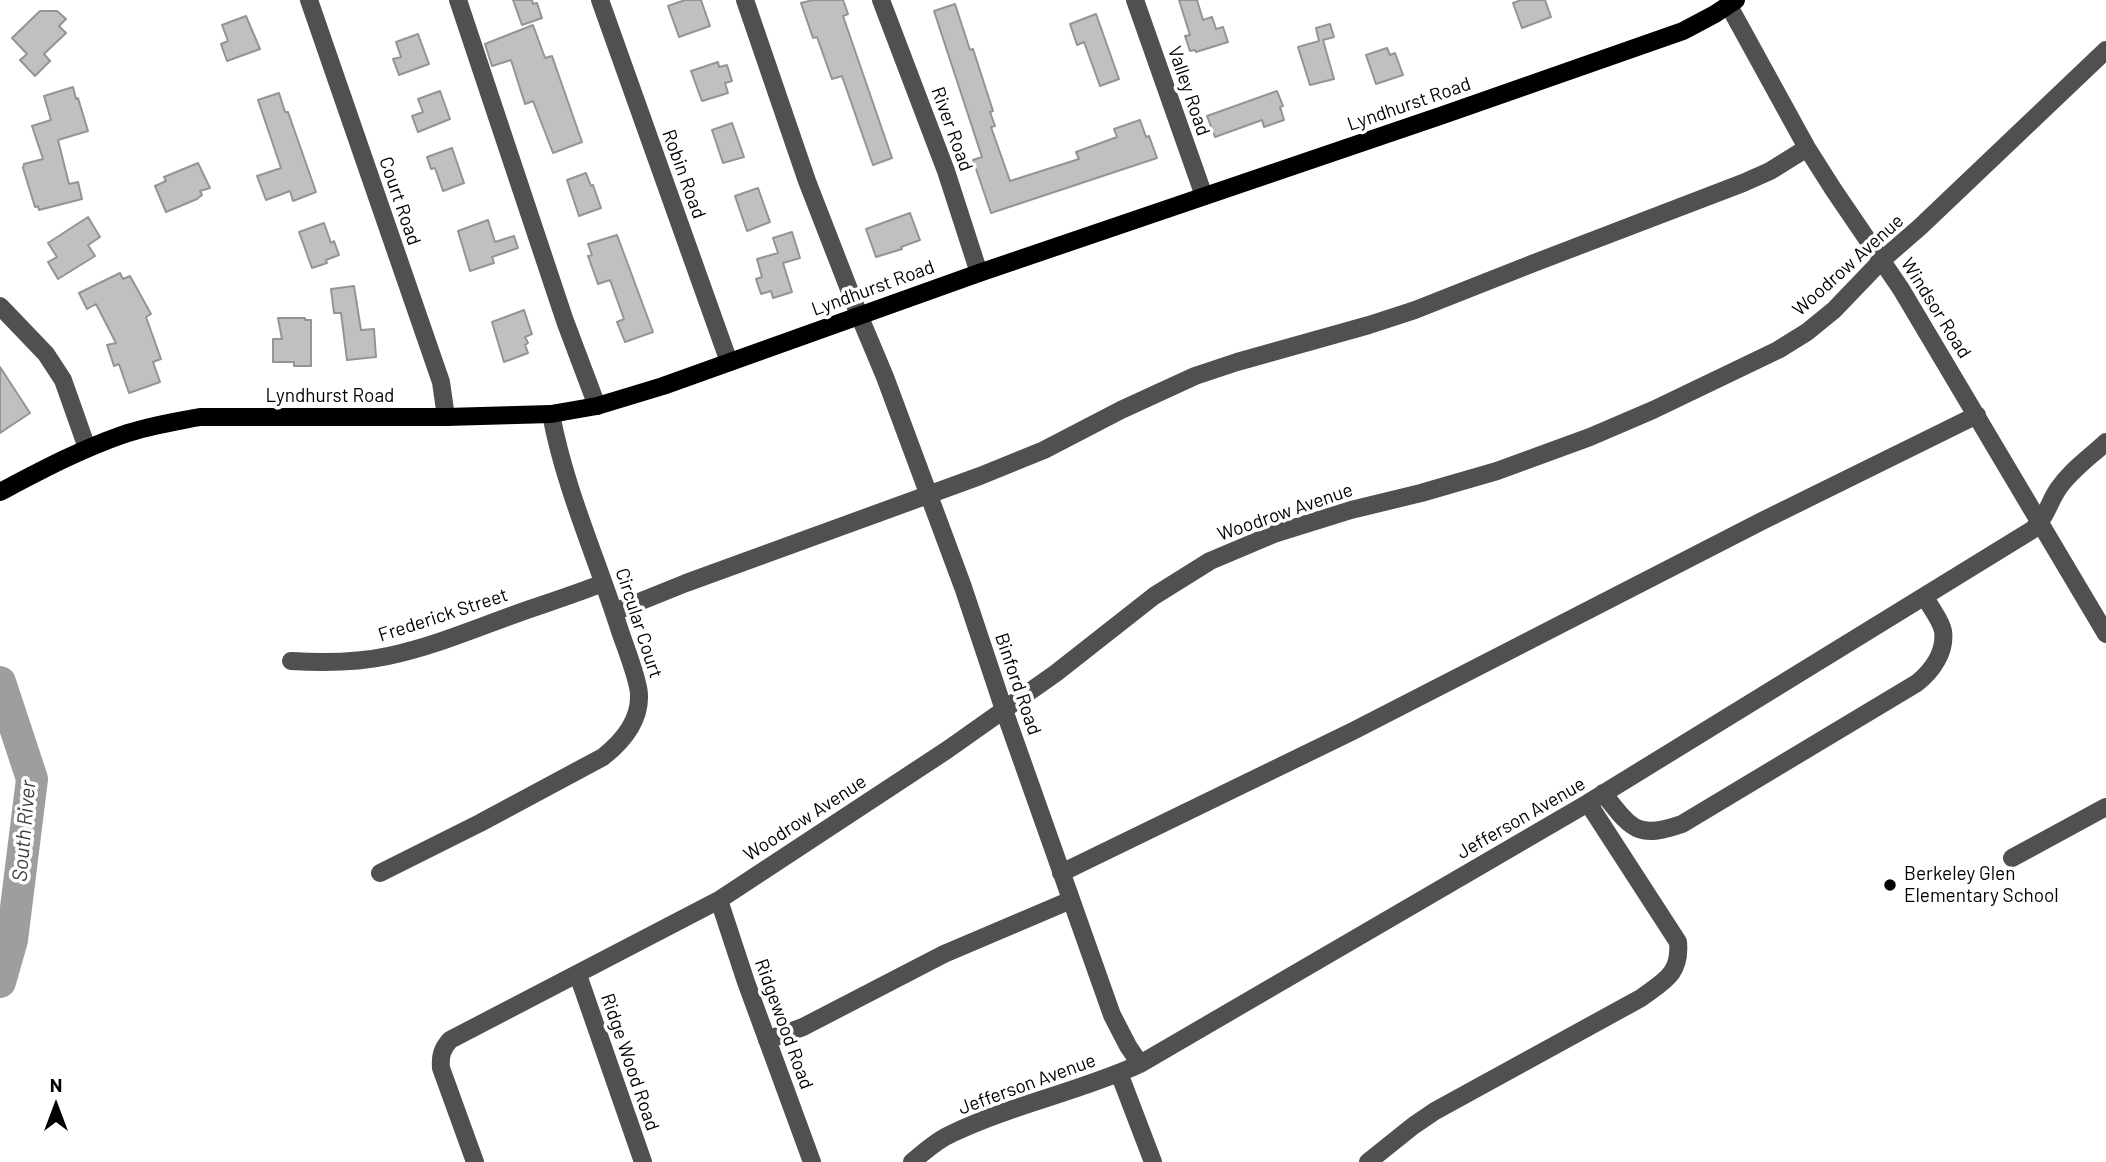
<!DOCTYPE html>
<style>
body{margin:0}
#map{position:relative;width:2106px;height:1162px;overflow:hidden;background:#fff;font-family:Barlow,sans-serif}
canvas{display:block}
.north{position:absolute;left:21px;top:1071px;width:70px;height:70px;-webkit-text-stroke:5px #fff;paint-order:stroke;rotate:0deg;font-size:19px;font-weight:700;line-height:28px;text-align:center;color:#000}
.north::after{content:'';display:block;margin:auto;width:24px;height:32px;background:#000;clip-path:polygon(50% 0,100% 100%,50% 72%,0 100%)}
</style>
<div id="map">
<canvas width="2106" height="1162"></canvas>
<div class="north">N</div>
</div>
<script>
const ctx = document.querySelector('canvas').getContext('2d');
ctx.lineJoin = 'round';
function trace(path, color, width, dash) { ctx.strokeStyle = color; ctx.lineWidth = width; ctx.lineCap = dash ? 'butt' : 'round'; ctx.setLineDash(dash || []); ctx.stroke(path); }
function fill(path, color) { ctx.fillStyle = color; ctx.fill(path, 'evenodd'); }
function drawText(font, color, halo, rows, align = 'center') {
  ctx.font = font + ' Barlow,sans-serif'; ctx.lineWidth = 7; ctx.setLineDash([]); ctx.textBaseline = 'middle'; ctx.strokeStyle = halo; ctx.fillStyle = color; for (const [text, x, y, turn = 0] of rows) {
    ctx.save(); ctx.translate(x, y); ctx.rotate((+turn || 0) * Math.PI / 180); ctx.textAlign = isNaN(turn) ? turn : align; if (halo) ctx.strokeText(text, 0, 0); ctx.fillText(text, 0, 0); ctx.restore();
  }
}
const river = new Path2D(`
 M0,682L32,779L12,940L0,982`);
const building = new Path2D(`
 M513,0H532L533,4L537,3L542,18L522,25Z
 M685,0H701L710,26L679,37L668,6Z
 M813,0H843L848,14L843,16L892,158L873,165L842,76L832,79L817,37L813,38L801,3Z
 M1179,0H1197L1203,20L1212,17L1216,29L1223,27L1228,42L1196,52L1195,50L1190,51L1185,36L1190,35Z
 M1521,0H1545L1551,17L1522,28L1513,3Z
 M955,4L970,50L973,49L993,111L990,112L995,126L991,127L1010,181L1079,159L1076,152L1117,137L1114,129L1140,120L1146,137L1149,136L1157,158L991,213L973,160L982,157L934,11Z
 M40,11H57L66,19L59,26L66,33L44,54L50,61L35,76L20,60L27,54L12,38Z
 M1096,14L1119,79L1100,86L1084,42L1077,45L1070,24Z
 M246,16L260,49L227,61L221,44L228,41L222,25Z
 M1330,24L1334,37L1323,40L1334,79L1310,85L1298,47L1319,41L1316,28Z
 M533,25L545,58L552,56L582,142L553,153L533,101L525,104L511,60L492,66L485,44Z
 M418,34L429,64L399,75L393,59L401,57L396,42Z
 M1387,48L1390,55L1395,53L1403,75L1376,84L1366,55Z
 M718,62L719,67L727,65L732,81L725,83L728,93L702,101L691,71Z
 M73,87L76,99L78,98L88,131L58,140L69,184L78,182L82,199L39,210L38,206L35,207L23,168L24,164L43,159L32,126L51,120L44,96Z
 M440,91L450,119L418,132L412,116L423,112L418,99Z
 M1277,91L1283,106L1280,107L1284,120L1264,127L1262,120L1215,137L1207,116Z
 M279,93L285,112H288L316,192L293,201L290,191L266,200L257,176L281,168L258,100Z
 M732,123L744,157L723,163L712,130Z
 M452,148L464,183L443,191L435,168L431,169L427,157Z
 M198,163L210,188L200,191L202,195L197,199L166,212L155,186L166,181L164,177Z
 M586,173L591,186L593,185L601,208L579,216L567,180Z
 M758,188L770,222L747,231L735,196Z
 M910,213L920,240L901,247L902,249L876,257L866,229Z
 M88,217L100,237L88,245L95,256L58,279L48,262L57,257L48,243Z
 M488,220L495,242L514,236L518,248L492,257L494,263L470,271L458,231Z
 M324,223L331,243L334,241L339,255L326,260L327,263L312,268L299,232Z
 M792,232L800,258L783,263L792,292L773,298L771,291L761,294L756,279L762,277L757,259L778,253L773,238Z
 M617,235L653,332L625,342L617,322L624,319L610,280L598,284L588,256L592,255L588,244Z
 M120,273L123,279L130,276L151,314L146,317L161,359L153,362L160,382L129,393L119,364L114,366L107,345L116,343L96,304L87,309L79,293Z
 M354,286L361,330L374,329L376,357L347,360L341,313H334L331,289Z
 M524,310L532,334L525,337L528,343L525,345L528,353L504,362L492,322Z
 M278,318H305V320H311V366H294V362H273V339H282Z
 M0,367L30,413L0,433Z`);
const minor = new Path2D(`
 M309,0L441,382L446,417
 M458,0L565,321L597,406
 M600,0L729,362
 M745,0L807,181L859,315L885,377L963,587L1004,710L1112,1015L1128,1046L1140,1064
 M881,0L946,171L979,273
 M1135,0L1204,196
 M1729,6L1807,148L1833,189L1901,289L2106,634
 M0,306L46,354L63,380L87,448
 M614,612L686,583L980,476L1044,450L1121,410L1195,376L1237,362L1369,325L1415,310L1534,263L1743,183L1770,171L1807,148
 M291,661C324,663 356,663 388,656C436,646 481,626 527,610C553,601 578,593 603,583
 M1603,793C1631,828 1636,840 1682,824L1917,683C1932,671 1946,652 1943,631C1941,620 1930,607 1925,597
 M2012,858L2106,807
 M380,873L480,823L603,757C622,742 640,721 639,695C639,680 624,644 619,628C596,556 565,489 551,414
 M1061,873L1353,731L1762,521L1977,415
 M719,900L746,982L812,1162
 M578,975L643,1162
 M767,1040L803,1027L944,954L1071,900
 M1119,1073L1153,1162
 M475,1162L441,1068C440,1056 442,1049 450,1040L719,900L947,750L1056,673L1154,596L1210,561L1274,534L1351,510L1421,493L1497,471L1590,437L1653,410L1778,350L1807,332L1834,310L1882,260L1920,227L2106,50
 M912,1162C924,1152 937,1140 951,1134C1011,1105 1078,1092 1140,1064L1588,803L2032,530C2048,515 2048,504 2058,489C2071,470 2090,457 2106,442
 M1368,1162L1413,1126L1435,1111L1641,998C1664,981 1681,974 1678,942L1588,803`);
const major = new Path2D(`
 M0,492C40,471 79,450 122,435C147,426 174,422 200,417H446L551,414L597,406L663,386L979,273L1443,115L1683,31L1715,14L1736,0`);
const markers = [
 [1890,885,7,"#000"]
];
const streetNames = [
 ["Valley Road",1189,91,71],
 ["Lyndhurst Road",1409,104,-19],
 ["River Road",952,129,70],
 ["Robin Road",684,174,70],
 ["Court Road",400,201,71],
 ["Woodrow Avenue",1848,265,-42],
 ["Lyndhurst Road",873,288,-20],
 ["Windsor Road",1936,308,58],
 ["Lyndhurst Road",330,396],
 ["Woodrow Avenue",1285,512,-19],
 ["Frederick Street",443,615,-18],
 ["Circular Court",639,623,72],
 ["Binford Road",1018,684,71],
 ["Woodrow Avenue",805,818,-33],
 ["Jefferson Avenue",1521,818,-30],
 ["Ridgewood Road",784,1024,70],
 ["Ridge Wood Road",630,1062,71],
 ["Jefferson Avenue",1027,1084,-20]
];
const poiNames = [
 ["Berkeley Glen",1904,874],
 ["Elementary School",1904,896]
];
const waterNames = [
 ["South River",24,831,-85]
];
trace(river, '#9e9e9e', 32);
fill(building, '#c0c0c0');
trace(building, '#949494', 2);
trace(minor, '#505050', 18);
trace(major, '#000', 18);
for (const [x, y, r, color] of markers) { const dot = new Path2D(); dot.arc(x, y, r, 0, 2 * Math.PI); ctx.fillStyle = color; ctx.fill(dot); trace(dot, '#fff', 2.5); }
drawText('19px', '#000', '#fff', streetNames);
drawText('19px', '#000', '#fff', poiNames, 'left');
drawText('italic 21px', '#3f3f3f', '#fff', waterNames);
</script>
